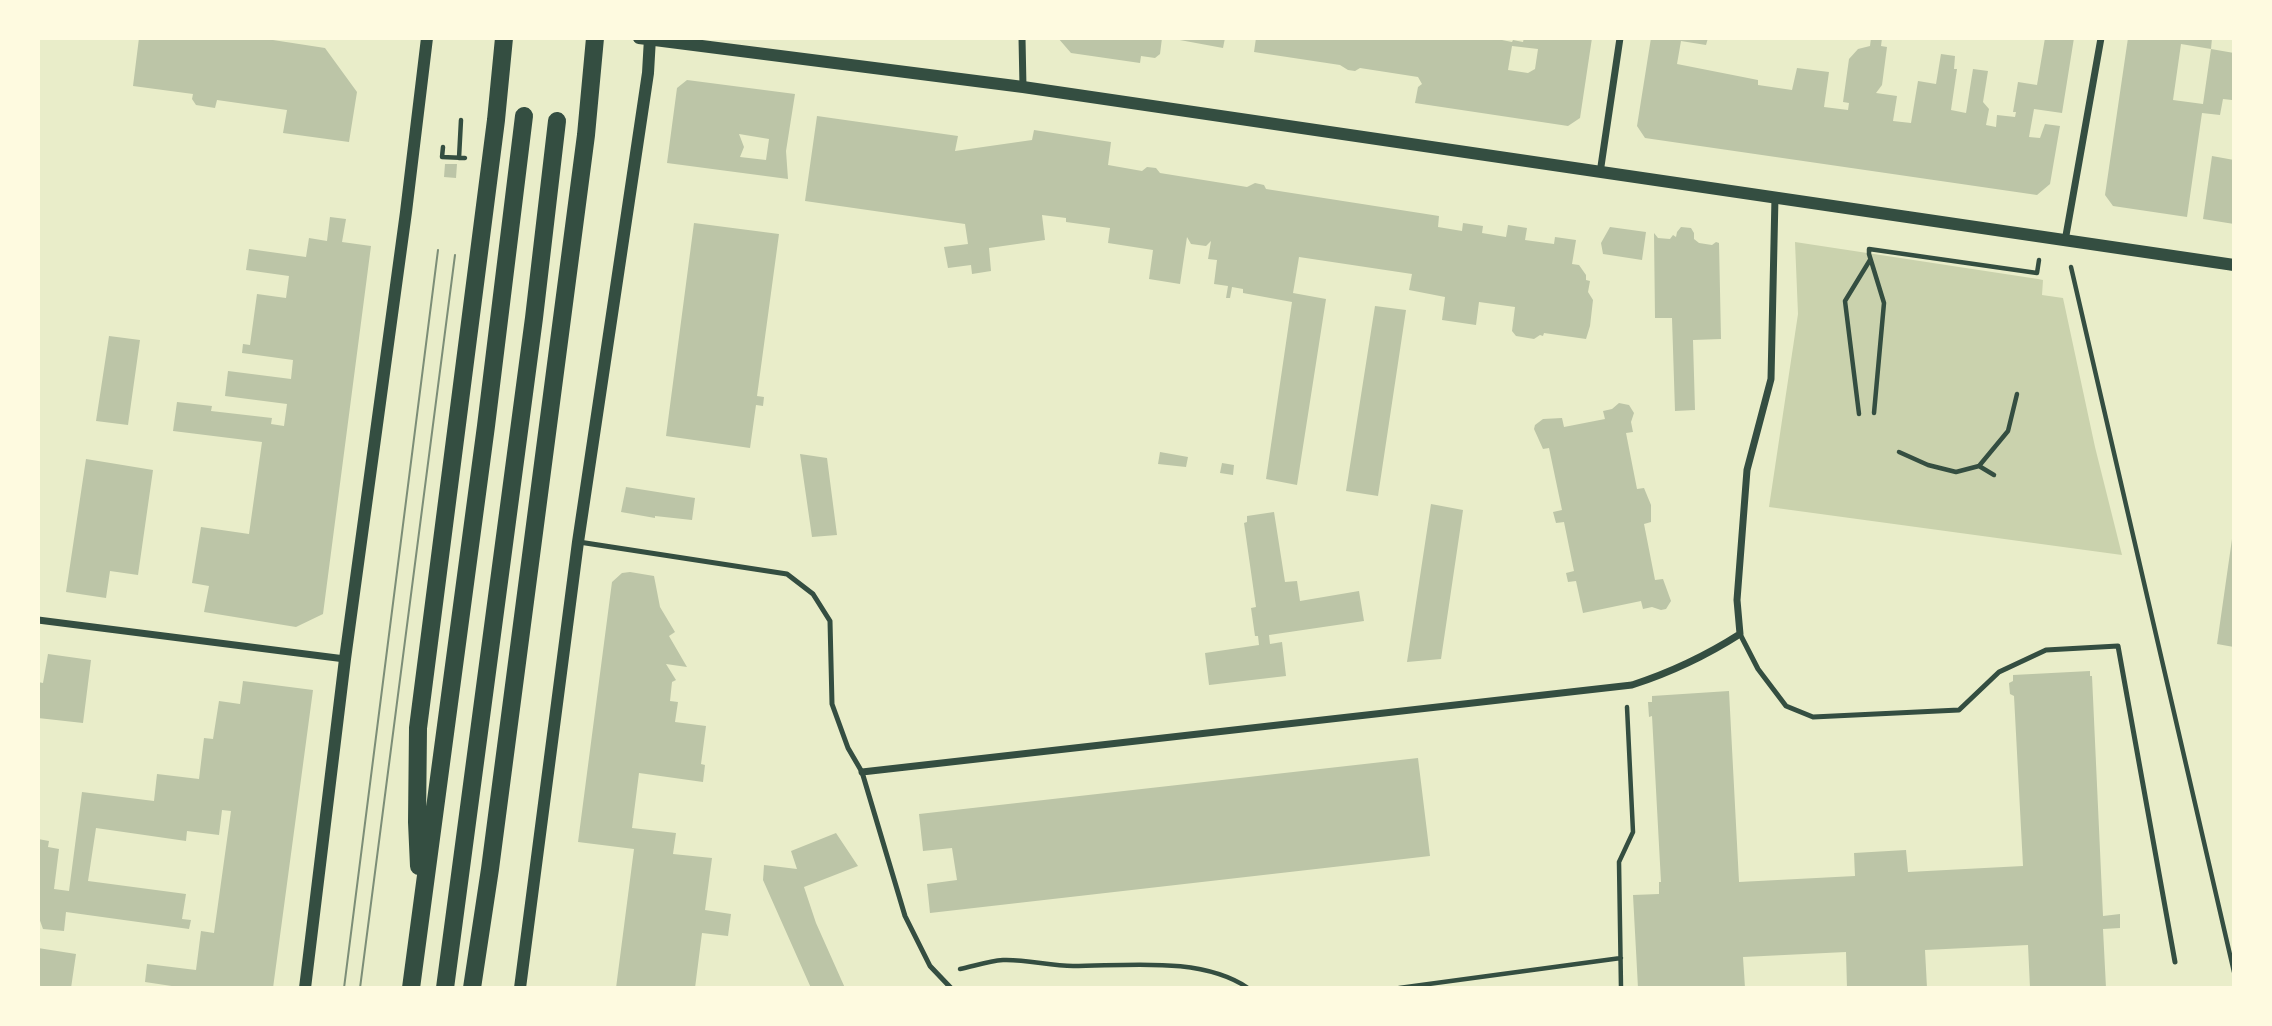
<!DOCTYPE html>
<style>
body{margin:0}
#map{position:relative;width:2272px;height:1026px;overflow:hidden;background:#e9edc9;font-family:Manrope,sans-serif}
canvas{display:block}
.frame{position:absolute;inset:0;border:40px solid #fefae0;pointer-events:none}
</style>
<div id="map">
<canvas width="2272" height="1026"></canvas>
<div class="frame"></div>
</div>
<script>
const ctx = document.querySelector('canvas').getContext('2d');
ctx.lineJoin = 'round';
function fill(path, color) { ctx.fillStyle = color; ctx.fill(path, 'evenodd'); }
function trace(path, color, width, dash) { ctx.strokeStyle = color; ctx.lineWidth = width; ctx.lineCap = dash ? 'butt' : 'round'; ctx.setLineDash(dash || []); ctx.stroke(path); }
const green = new Path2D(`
 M1795,242L2038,279L2043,280L2042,295L2063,298L2095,447L2122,555L1769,507L1798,314Z`);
const building = new Path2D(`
 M139,38H260L325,48L357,92L349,142L283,133L287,110L217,100L215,108L196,105L192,99L193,94L133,86Z
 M1058,38H1162L1160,54L1155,58L1141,56L1140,63L1071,53Z
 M1169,38H1225L1223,48Z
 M1256,38H1492L1512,42L1513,40L1523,42L1524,38H1592L1580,118L1568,126L1415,103L1418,87L1422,84L1418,77L1360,68L1355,71L1348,70L1340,65L1254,52ZM1512,46L1538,49L1535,69L1528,73L1508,70Z
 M1651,38H1708L1706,45L1681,41L1677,64L1758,80V85L1792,90L1797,68L1829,72L1824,107L1848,110L1849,103L1843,102L1849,59L1858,49L1870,46L1871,38H1882L1881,46L1887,47L1882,85L1876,93L1897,96L1893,121L1911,123L1918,81L1936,84L1941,54L1955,56L1954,69H1957L1951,110L1966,113L1973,69L1988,71L1983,102L1989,109L1986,125L1996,127L1997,115L2015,117L2016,112H2013L2018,82L2037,85L2045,38H2074L2062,113L2034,109L2029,137L2040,138L2045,124L2060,126L2050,184L2037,195L1645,138L1637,126Z
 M2128,38H2212L2211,49L2181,44L2173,100L2203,104L2211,49L2234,53L2232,100L2223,99L2220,115L2202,113L2187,217L2113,206L2105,195Z
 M687,80L795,94L786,151L788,179L667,163L677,88ZM739,134L769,139L766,160L740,157L744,147Z
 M817,116L958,136L955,151L1032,140L1034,130L1111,142L1108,165L1142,171L1147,167L1156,168L1160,173L1247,187L1255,183L1264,185L1266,189L1439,216L1438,227L1462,231L1463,223L1483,226L1482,233L1506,237L1508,225L1527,228L1525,240L1554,244L1555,237L1576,240L1572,264L1579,265L1586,275V280L1590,281L1588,292L1593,300L1590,326L1586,339L1544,333L1543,336L1540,335L1534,339L1516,336L1512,331L1515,307L1479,302L1476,325L1442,320L1445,297L1409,290L1412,274L1299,257L1293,293L1326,299L1297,485L1266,479L1292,302L1243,293V289L1232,287L1230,298H1226L1228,286L1214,284L1217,260L1208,259L1211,241L1206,246L1191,244L1187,237L1180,284L1149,279L1153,250L1108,243L1110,228L1066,222V218L1042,215L1045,240L989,248L991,271L972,274L971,265L948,268L944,247L968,244L965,224L805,201Z
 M2212,156L2234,160V224L2203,219Z
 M445,164H457L456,178L444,177Z
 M330,217L346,219L342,242L371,246L323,614L296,627L204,612L209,586L192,583L201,527L249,534L262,442L173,431L177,402L212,406L211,411L272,418L271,424L284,426L287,404L225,396L228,371L291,379L293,360L242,353L243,344L250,345L257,294L286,298L289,276L246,270L249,249L306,257L309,238L327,241Z
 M694,223L779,234L757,396L764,397L763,406L756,405L750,448L666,436Z
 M1610,227L1646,232L1642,260L1603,254L1601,243Z
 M1681,227L1691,228L1694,233V239L1699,243L1712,245L1716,242L1719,243L1721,339L1693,340L1695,410L1675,411L1672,318H1655L1654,233L1658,238L1670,239L1673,235L1676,237L1677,232Z
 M1375,306L1406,310L1378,496L1346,491Z
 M109,336L140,340L128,425L96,421Z
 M1619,403L1629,405L1634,413L1631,422L1633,432L1626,433L1637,489L1644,488L1651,505V522L1644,524L1655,580L1663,579L1671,601L1666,609L1661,610L1652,607L1643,609L1641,601L1583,613L1576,581L1568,582L1566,573L1574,571L1564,522L1556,523L1553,512L1562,510L1549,448L1543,449L1534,429L1535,425L1543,419L1562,418L1564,427L1605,419L1603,411L1612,409Z
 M1160,452L1188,457L1186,467L1158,464Z
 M800,454L827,458L837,535L812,537Z
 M86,459L153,470L138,575L110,571L106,598L66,592Z
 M1222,463L1234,465L1233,475L1220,473Z
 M626,487L695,498L692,520L655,516V518L621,512Z
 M1431,504L1463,510L1441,659L1407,662Z
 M1274,512L1285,582L1297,581L1300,601L1359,591L1364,621L1269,635L1270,644L1282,642L1286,676L1209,685L1205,653L1259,645L1258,636H1255L1251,608L1256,607L1244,523L1247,522V516Z
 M2232,539H2234V647L2217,644Z
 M630,572L654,576L660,607L675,632L669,636L687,667L666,664L676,680L672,682L670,701L678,702L675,722L706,726L701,764L705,765L703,782L639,773L632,828L676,833L673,854L712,858L705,910L731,914L728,936L702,933L695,988H616L634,849L578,842L612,582L622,573Z
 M48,654L91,660L83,723L38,718V682L43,683Z
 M2090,671V676H2092L2103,916L2120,914V928L2103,929L2106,988H2030L2028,945L1925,950L1927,988H1847L1846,952L1743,957L1745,988H1638L1633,895L1659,894V882H1661L1652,716L1649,717L1648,702H1652V696L1729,691L1739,882L1855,876L1854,853L1906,850L1908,872L2023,866L2014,696L2010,694L2009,683L2013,681V675Z
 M243,681L313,690L273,988H185L145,982L147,964L196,970L201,931L214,933L231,811L222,810L219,835L187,831L186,841L96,828L88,881L186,894L182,919L191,920L189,929L66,912L64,931L43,929L38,915V839L49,841L48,847L59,849L54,889L69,891L82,792L154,801L157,774L199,779L204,738L213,739L219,701L240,704Z
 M1418,758L1430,856L930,913L927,884L957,880L952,848L923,851L919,814Z
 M836,833L858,866L804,887L816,923L845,988H811L763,880L764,865L797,869L791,851Z
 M38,948L76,954L71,988H41L38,980Z`);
const path = new Path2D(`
 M443,147L442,157L465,158
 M459,158L461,120
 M2071,267L2234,972
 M1874,413L1884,303L1869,254V249L2037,273L2039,260
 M1859,414L1845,301L1870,260
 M1899,452L1928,465L1956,472L1979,466L2008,431L2017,394
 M1979,466L1994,475
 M960,969C974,966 989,961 1003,960C1026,959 1050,966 1073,966C1127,966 1201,956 1248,988
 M1399,988L1621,958
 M1621,988L1619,862L1633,832L1627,707`);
const service = new Path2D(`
 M579,542L787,574L813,594L830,621L832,704L848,748L862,772L905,916L930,966L951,988
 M1740,634L1758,669L1786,706L1813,717L1959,710L1999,672L2046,650L2118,646L2175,962`);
const minor = new Path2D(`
 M1022,38L1023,87
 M1600,173L1620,38
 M2065,241L2101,38
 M38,620L345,659
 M862,772L1632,685C1672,672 1704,657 1740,634L1737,600L1747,470L1771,379L1775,197`);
const tertiary = new Path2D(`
 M639,38L1023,87L2234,265
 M305,988L345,659L406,212L427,38
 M520,988L578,542L648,73L650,38`);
const primary = new Path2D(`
 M419,866L417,822L418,728L496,120L504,38
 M411,988L486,426L524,116
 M445,988L534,318L557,121
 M472,988L490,869L586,135L595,38`);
const tram = new Path2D(`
 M344,988L438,250
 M360,988L455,255`);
fill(green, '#cad2ad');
fill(building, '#bcc5a7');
trace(path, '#344e41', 4.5);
trace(service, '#344e41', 5);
trace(minor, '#344e41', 7);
trace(tertiary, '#344e41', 12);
trace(primary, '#344e41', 18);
trace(tram, '#7c8e77', 2);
</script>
